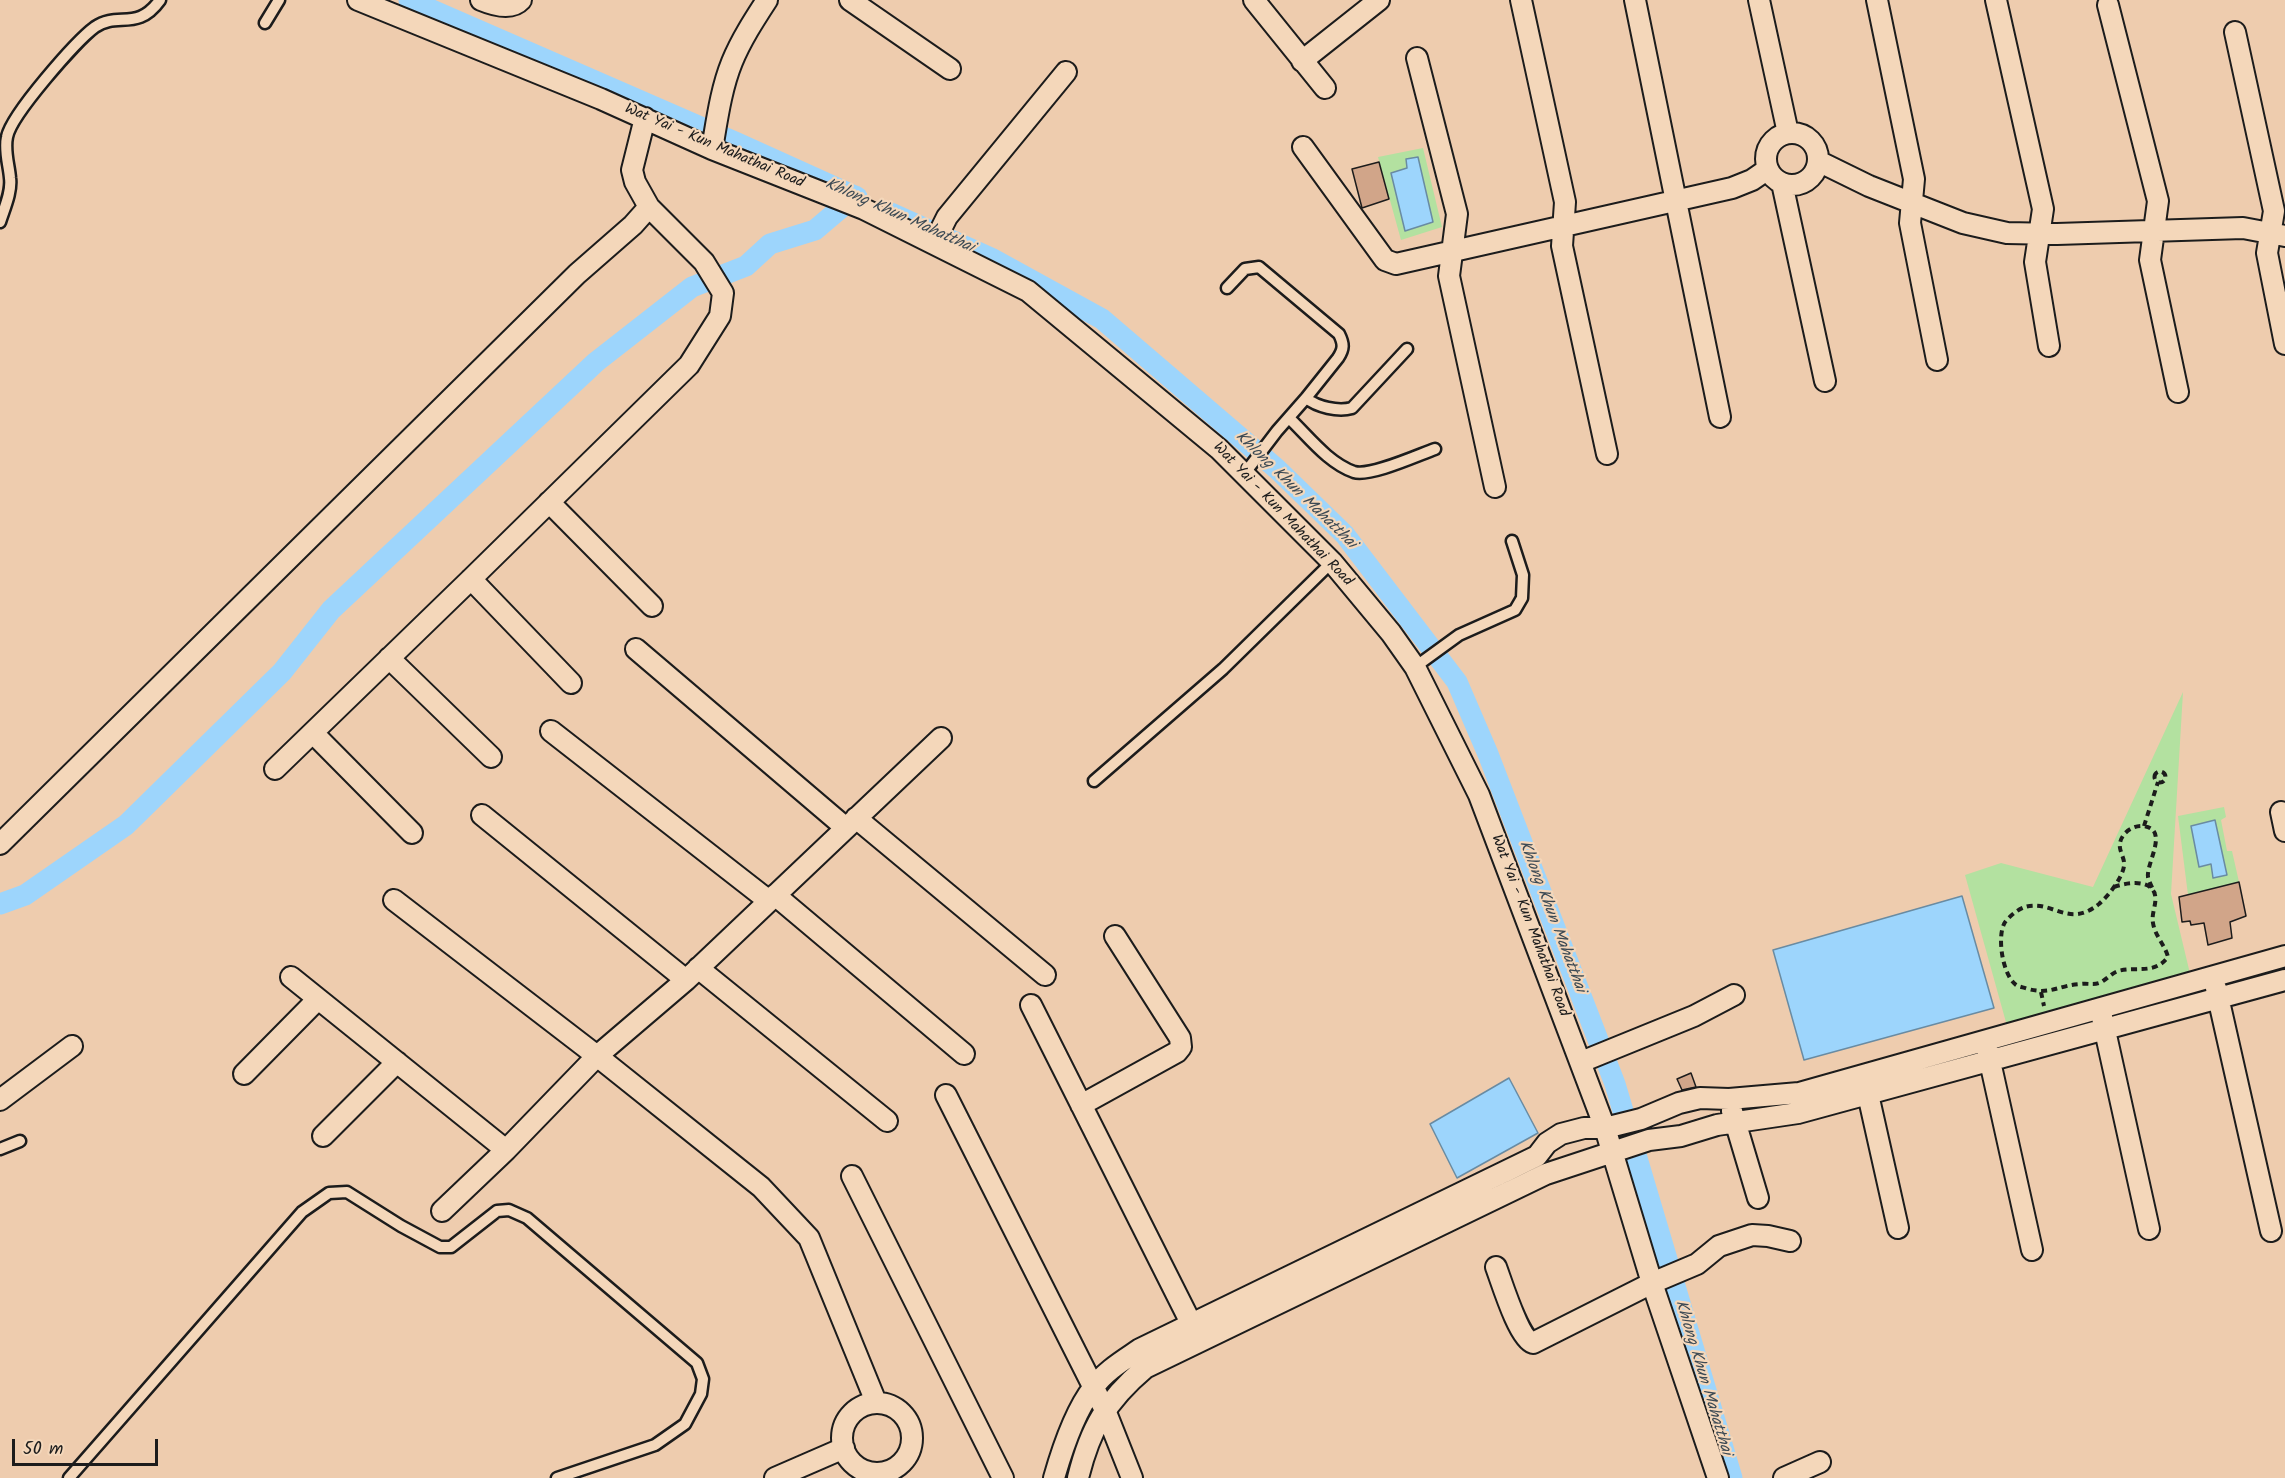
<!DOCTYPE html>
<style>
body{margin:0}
#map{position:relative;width:2285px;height:1478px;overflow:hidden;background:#eeccae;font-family:Kalam,sans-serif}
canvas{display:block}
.scale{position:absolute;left:12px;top:1439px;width:146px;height:27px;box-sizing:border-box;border:3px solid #1c1c1c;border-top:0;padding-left:8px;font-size:18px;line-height:21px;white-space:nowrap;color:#1c1c1c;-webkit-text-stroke:4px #f4d7ba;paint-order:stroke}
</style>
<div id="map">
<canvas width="2285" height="1478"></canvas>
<div class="scale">50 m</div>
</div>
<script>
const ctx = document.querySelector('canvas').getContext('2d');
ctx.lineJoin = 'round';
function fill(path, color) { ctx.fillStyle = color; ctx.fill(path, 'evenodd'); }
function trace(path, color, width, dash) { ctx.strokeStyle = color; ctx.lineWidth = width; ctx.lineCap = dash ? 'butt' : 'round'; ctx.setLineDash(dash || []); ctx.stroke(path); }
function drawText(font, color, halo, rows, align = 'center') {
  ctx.font = font + ' Kalam,sans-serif'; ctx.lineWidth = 4.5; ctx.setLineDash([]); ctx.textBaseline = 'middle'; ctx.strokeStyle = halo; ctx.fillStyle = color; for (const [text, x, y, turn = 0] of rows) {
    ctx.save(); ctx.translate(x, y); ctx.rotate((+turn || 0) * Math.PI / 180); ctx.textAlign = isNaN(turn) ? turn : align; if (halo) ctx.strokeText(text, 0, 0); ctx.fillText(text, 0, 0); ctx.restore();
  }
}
const green = new Path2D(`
 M1423,148L1442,227L1401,240L1378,157Z
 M2183,692L2171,894L2192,982L2009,1033L1965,875L2001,863L2093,887Z
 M2224,807L2226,817L2221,820L2227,851H2232L2239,882L2188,895L2178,816Z`);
const water = new Path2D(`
 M1418,157L1433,222L1405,231L1391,173L1407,168L1406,159Z
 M2215,820L2227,875L2213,878L2211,864L2199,867L2191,826Z
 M1962,896L1994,1008L1804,1060L1773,950Z
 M1509,1078L1538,1133L1457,1178L1430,1124Z`);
const canal = new Path2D(`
 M409,0L737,143L857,197
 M891,213L991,258L1102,319L1277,469L1345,535L1457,682L1488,754L1615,1084L1732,1478
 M0,904L25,895L126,825L282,672L331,610L596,362L692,287L746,266L770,244L815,230L855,196`);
const building = new Path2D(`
 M1379,162L1389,199L1362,208L1352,169Z
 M2239,882L2246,916L2230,922L2232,938L2208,945L2204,923L2191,925L2190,921L2182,922L2179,897Z
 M1691,1073L1696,1087L1682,1090L1677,1079Z`);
const path = new Path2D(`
 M2154.5 777a5.5 5.5 0 1 1 11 0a5.5 5.5 0 1 1-11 0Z
 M2144,826L2158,782
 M2114,887C2125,883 2151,878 2155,895C2157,904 2151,914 2153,923C2155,936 2165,945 2168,957C2154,975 2137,966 2118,971C2112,973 2108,978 2103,981C2096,986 2089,983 2081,984C2059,985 2051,995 2028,989C2023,987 2018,987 2015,984C2003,974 1997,939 2004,924C2007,918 2018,909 2025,907C2052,899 2068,929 2099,904C2108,896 2122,879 2124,866C2125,860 2121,854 2120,848C2118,836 2131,825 2143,826C2170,829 2146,863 2148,877C2149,882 2153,889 2155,894
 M2041,992L2044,1006`);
const service = new Path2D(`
 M265,23L279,0
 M0,222C4,209 12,192 10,178C9,165 4,151 7,137C11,115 76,41 95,27C118,11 137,32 160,0
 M1227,288L1245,269L1259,267L1339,334C1344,344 1344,349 1338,358L1306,398L1277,431L1245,473
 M1306,398C1317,407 1338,412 1352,408L1407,349
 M1289,418C1308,436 1328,463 1354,472C1370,477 1418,455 1435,449
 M1415,667L1459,635L1515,610L1522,598L1523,575L1512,541
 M1094,781L1223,669L1332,562
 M0,1149L20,1141
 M69,1478L302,1212L329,1193L347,1192L401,1226L440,1247H451L497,1211L509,1210L527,1218L697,1363L703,1379L701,1394L685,1424L655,1445L557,1478`);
const minor = new Path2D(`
 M358,0L601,99L712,149L864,209L1028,291L1219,449L1332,562L1391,633L1415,667L1479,795L1605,1128L1652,1283L1718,1478
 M481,0C493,5 511,11 521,0
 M850,0L950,69
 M1254,0L1325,88
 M1521,0L1565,202L1562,246L1607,454
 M1635,0L1720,417
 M1759,0L1788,133
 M1877,0L1914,179L1910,223L1937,360
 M1996,0L2043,209L2035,262L2049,346
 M2108,5L2158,201L2150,260L2178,392
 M2235,32L2274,211L2267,253L2285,344
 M1417,58L1457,214L1449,276L1495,487
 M1302,61L1379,0
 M1766 159a26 26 0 1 1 52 0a26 26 0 1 1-52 0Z
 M1303,147L1385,260L1396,264L1732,188L1752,180L1768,169
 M712,149C717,120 721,89 732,62C741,40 754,20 767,0
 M1818,161L1869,186L1963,223L2007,233L2057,234L2243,228L2285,236
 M1782,183L1825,381
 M934,243L947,217L1066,72
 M549,502L652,606
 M471,579L571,683
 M636,649L846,828
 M389,658L491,757
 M551,731L769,901
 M313,733L412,833
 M275,769L471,579L689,365L720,316L723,293L704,262L649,207
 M2281,812L2285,831
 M482,815L686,980
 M856,818L1045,975
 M0,844L577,274L633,225L649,207L635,182L632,170L645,118
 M775,895L964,1054
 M394,900L597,1056L761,1187L809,1238L876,1402
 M698,968L887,1121
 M291,977L506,1150
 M2216,988L2271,1231
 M1031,1005L1197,1335
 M2102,1017L2149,1229
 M1987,1048L2032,1250
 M1581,1062L1694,1016L1734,995
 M244,1074L318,999
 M1865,1081L1898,1228
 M946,1095L1105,1410L1132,1478
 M0,1100L72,1046
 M1081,1105L1177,1052L1181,1047L1180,1038L1115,936
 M1732,1111L1758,1198
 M323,1136L397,1062
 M852,1176L1003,1478
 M442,1211L506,1150L597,1056L686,980L941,738
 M1496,1267C1502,1283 1519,1339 1533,1343L1652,1283L1697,1264L1719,1246L1752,1235L1768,1236L1790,1241
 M842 1438a35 35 0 1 1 70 0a35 35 0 1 1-70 0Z
 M775,1478L844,1448
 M1054,1478C1062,1450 1075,1411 1093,1388C1105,1371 1124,1360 1140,1349L1537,1156L1547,1143L1561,1134L1584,1128H1605L1641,1119L1679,1103L1700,1098L1729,1099L1799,1093L2285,956
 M1078,1478C1090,1429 1106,1401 1145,1368L1546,1174L1649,1140L1681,1136L1717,1125L1798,1113L2285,980
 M1784,1478L1820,1462`);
const streetNames = [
 ["Wat Yai - Kun Mahathai Road",714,147,23],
 ["Wat Yai - Kun Mahathai Road",1282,515,46],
 ["Wat Yai - Kun Mahathai Road",1529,926,69]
];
const waterNames = [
 ["Khlong Khun Mahatthai",899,217,24],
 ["Khlong Khun Mahatthai",1295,491,44],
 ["Khlong Khun Mahatthai",1551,917,69],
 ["Khlong Khun Mahatthai",1702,1378,73]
];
fill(green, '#b3e1a0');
fill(water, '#9dd5fc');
trace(water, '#698ba2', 1.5);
trace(canal, '#9dd5fc', 21);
fill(building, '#d1a589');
trace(building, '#1c1c1c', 1.5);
trace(service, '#1c1c1c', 15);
trace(minor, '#1c1c1c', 24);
trace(path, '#1c1c1c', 4, [6, 4.5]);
trace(service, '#f4d7ba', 10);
trace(minor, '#f4d7ba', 20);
drawText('15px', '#1c1c1c', '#f4d7ba', streetNames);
drawText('italic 16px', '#3c4a54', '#f4d7ba', waterNames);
</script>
